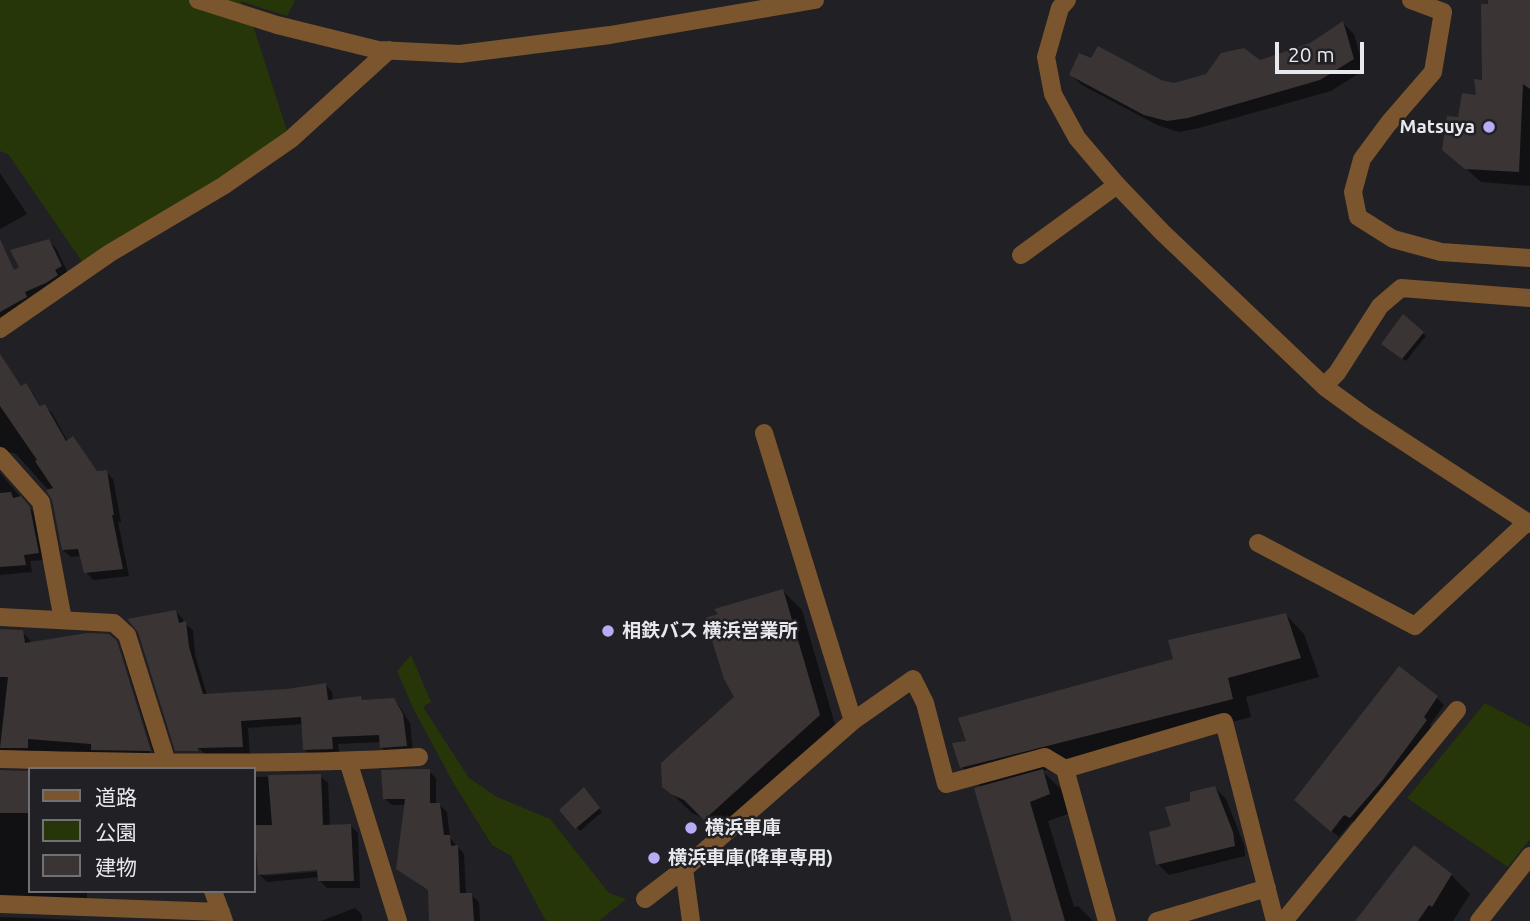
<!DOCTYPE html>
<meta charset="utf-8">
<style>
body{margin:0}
#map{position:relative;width:1530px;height:921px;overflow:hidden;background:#202025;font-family:Ubuntu,"Noto Sans JP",sans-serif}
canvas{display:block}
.legend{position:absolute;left:28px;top:767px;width:228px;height:126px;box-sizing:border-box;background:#202025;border:2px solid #707075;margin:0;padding:9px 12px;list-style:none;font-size:21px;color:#e8e9ec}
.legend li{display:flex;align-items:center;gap:14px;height:35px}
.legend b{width:35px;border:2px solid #707075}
.scale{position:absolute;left:1275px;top:42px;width:89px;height:32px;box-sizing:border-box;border:4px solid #e8e9ec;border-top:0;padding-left:9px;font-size:21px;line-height:24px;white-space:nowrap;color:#e8e9ec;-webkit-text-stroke:5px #202025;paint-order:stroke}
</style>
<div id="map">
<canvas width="1530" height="921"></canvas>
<ul class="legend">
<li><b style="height:9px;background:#7b552d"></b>道路</li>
<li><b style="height:19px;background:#273608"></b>公園</li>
<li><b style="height:19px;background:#3b3434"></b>建物</li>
</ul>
<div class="scale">20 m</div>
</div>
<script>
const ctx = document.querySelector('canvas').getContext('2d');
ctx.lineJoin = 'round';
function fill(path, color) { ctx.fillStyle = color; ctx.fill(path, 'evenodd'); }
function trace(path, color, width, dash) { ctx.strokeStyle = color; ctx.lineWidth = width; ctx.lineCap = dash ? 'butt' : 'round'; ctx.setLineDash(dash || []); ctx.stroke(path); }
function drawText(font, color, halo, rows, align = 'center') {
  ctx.font = font + ' Ubuntu,"Noto Sans JP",sans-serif'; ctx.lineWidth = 5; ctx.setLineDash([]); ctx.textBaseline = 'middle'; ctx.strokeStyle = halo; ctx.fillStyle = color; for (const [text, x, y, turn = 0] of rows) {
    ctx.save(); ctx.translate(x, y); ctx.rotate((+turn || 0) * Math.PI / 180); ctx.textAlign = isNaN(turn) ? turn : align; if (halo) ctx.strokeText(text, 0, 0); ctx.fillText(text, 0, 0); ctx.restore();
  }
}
const green = new Path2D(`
 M0,0H295L287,16L240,1L250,16L288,134L222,180L83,263L8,154L0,151Z
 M411,655L431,702L423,707L469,778L497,797L550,819L609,893L626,899L599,921H546L511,856L492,845L454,784L414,710L397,671Z
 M1485,703L1530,727V839L1508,867L1407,798Z`);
const shadow = new Path2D(`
 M1488,0H1530V186L1481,182L1444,149L1460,119L1478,97L1484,82Z
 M1343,23L1354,34L1364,70L1331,91L1199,128L1179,132L1157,125L1082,85L1071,75L1174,84L1260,62L1310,45Z
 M0,173L27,214L0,229Z
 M49,241L56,248L68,273L0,323V280L21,268Z
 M1404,316L1426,336L1406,361L1386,347Z
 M7,368L22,387L25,385L32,392L42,408L44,406L52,413L68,442L73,439L98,473L106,472L113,479L121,522H118L129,576L93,580L86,572L82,556L71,557L63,550L52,494L16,454L6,451L0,456V370Z
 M0,473L37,516L45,560L30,561L32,572L0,575Z
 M783,591L802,610L838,735L725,838L705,819L692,813L664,786L736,697L721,615Z
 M176,612L183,619L184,623L193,630L195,655L207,695L287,690L325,684L332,692L333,701L361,698L364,701L393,699L400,707L410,723L413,753L388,754L381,747V742L338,744L340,756L312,757L305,750L303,724L248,728L250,758H208L200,749L182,751L175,744Z
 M1285,614L1304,634L1319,677L1246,697L1251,717L1042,771L1062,790L1068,814L1048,821L1074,907L1078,906L1093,921H1014L982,788L962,767L968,742Z
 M0,631L22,632L30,640V644L116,642L151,755L0,758Z
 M121,648L124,651L156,754L154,755Z
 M1436,697L1444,705L1430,725L1433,729L1358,824L1352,821L1339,837L1303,807Z
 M429,771L436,778V805H440L447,812L450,838L464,854L466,895H471L479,902L480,921H430V888H424L398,868L406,805H392L384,798Z
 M0,772L30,773V891L117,893L87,892V902L0,901Z
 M320,776L328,783L330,827L351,826L358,833L360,888H327L319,880V877L267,882L259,874L256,826H254V777ZM326,868V871L263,876V873Z
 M1215,788L1226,799L1244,845L1245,856L1169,875L1158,864L1173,828L1192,803Z
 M587,792L602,812L580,831L561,810Z
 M1451,875L1470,894L1453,921H1357Z
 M355,908L362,915V921H321Z
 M0,917L80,920L81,921H0Z`);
const building = new Path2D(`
 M1488,0H1530V89L1523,84L1519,172L1465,169L1442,150L1447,116L1458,117L1462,93L1476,95L1474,79L1482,80L1481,4H1488Z
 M1343,21L1354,59L1320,80L1188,118L1167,121L1144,115L1069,75L1079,53L1091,58L1098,46L1161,80L1174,83L1206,74L1221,53L1244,48L1260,60L1310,43Z
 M0,239L14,270L19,267L10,250L49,239L62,266L55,270L58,275L46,283L25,292L27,297L0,312Z
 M1403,314L1424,332L1402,359L1381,344Z
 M0,354L21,386L26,383L40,406L45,404L66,441L73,436L97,471L107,470L114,515H112L123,569L84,573L78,549L62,550L52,500L46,490L53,488L35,461L37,460L0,406Z
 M11,492L13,498L21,496L30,507L39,553L24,555L26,565L0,567V493Z
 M783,589L820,715L704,820L684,800L671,794L662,787L661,763L734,697L724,679L705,618L718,614L714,609Z
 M176,610L179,623L186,621L189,647L203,694L287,689L326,683L328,700L361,696L362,700L394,698L403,714L407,746L380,748L379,735L332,737L333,749L303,750L301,717L241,721L243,747L198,748V751H175L138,632L127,619Z
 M1286,613L1301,658L1228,678L1233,699L960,768L952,743L966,741L958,718L1173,659L1168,640Z
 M0,629L23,630L25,643L87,633L109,634L117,641L151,751L91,750V744L28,739V748H0L8,677H0Z
 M1399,666L1438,696L1424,717L1427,720L1382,781L1350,818L1344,815L1331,832L1294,800Z
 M412,769H430V803H440L444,835H450L451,846L458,845L460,893H472L474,921H429L428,890L396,869L405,799H383L381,770Z
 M1043,769L1050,794L1030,802L1065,921H1012L974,788Z
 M0,770L28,771V813H0Z
 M321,774L323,825L351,824L354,881H318L317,870L258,875L254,825H272L268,775Z
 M1215,786L1233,832L1235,846L1156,865L1149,832L1171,826L1165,807L1190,801V792Z
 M584,787L600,808L575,829L559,810Z
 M1414,845L1452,874L1432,907L1429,905L1418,921H1355Z`);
const service = new Path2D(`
 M1021,255L1117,185
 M1324,386L1337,373L1380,306L1401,288L1530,298
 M1258,543L1415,626L1527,522
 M853,721L913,679L925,703L946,784L1045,757L1065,769
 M1107,921L1065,769L1224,722L1275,921
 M1157,921L1267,888
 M1284,921L1457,710`);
const minor = new Path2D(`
 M198,0L277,25L378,50L460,54L610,35L815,0
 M1067,0L1060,8L1046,57L1053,94L1077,138L1117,185L1162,232L1326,388L1366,417L1530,524
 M1411,0L1443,12L1433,72L1388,124L1362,159L1353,192L1358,217L1393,239L1441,252L1530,258
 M0,329L110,253L223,186L291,139L389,50
 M0,456L41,502L63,620
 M0,617L114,623L127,635L169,769
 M0,759C139,762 279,766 419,757
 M348,761L398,921
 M684,869L691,921
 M213,891L224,921
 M645,899L684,869L853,721L764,433
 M0,904L221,912
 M1479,921L1530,856`);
const markers = [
 [1489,127,7,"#b8abf7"],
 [608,631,7,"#b8abf7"],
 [691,828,7,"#b8abf7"],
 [654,858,7,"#b8abf7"]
];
const poiNames = [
 ["Matsuya",1475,127,"right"],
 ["相鉄バス 横浜営業所",622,631],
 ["横浜車庫",705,828],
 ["横浜車庫(降車専用)",668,858]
];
fill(green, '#273608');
fill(shadow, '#0007');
fill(building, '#3b3434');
trace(service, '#7b552d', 18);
trace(minor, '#7b552d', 18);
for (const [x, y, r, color] of markers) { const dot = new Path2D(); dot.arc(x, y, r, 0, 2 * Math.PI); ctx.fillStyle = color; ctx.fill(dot); trace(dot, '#202025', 2.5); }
drawText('bold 19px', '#e8e9ec', '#202025', poiNames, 'left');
</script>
